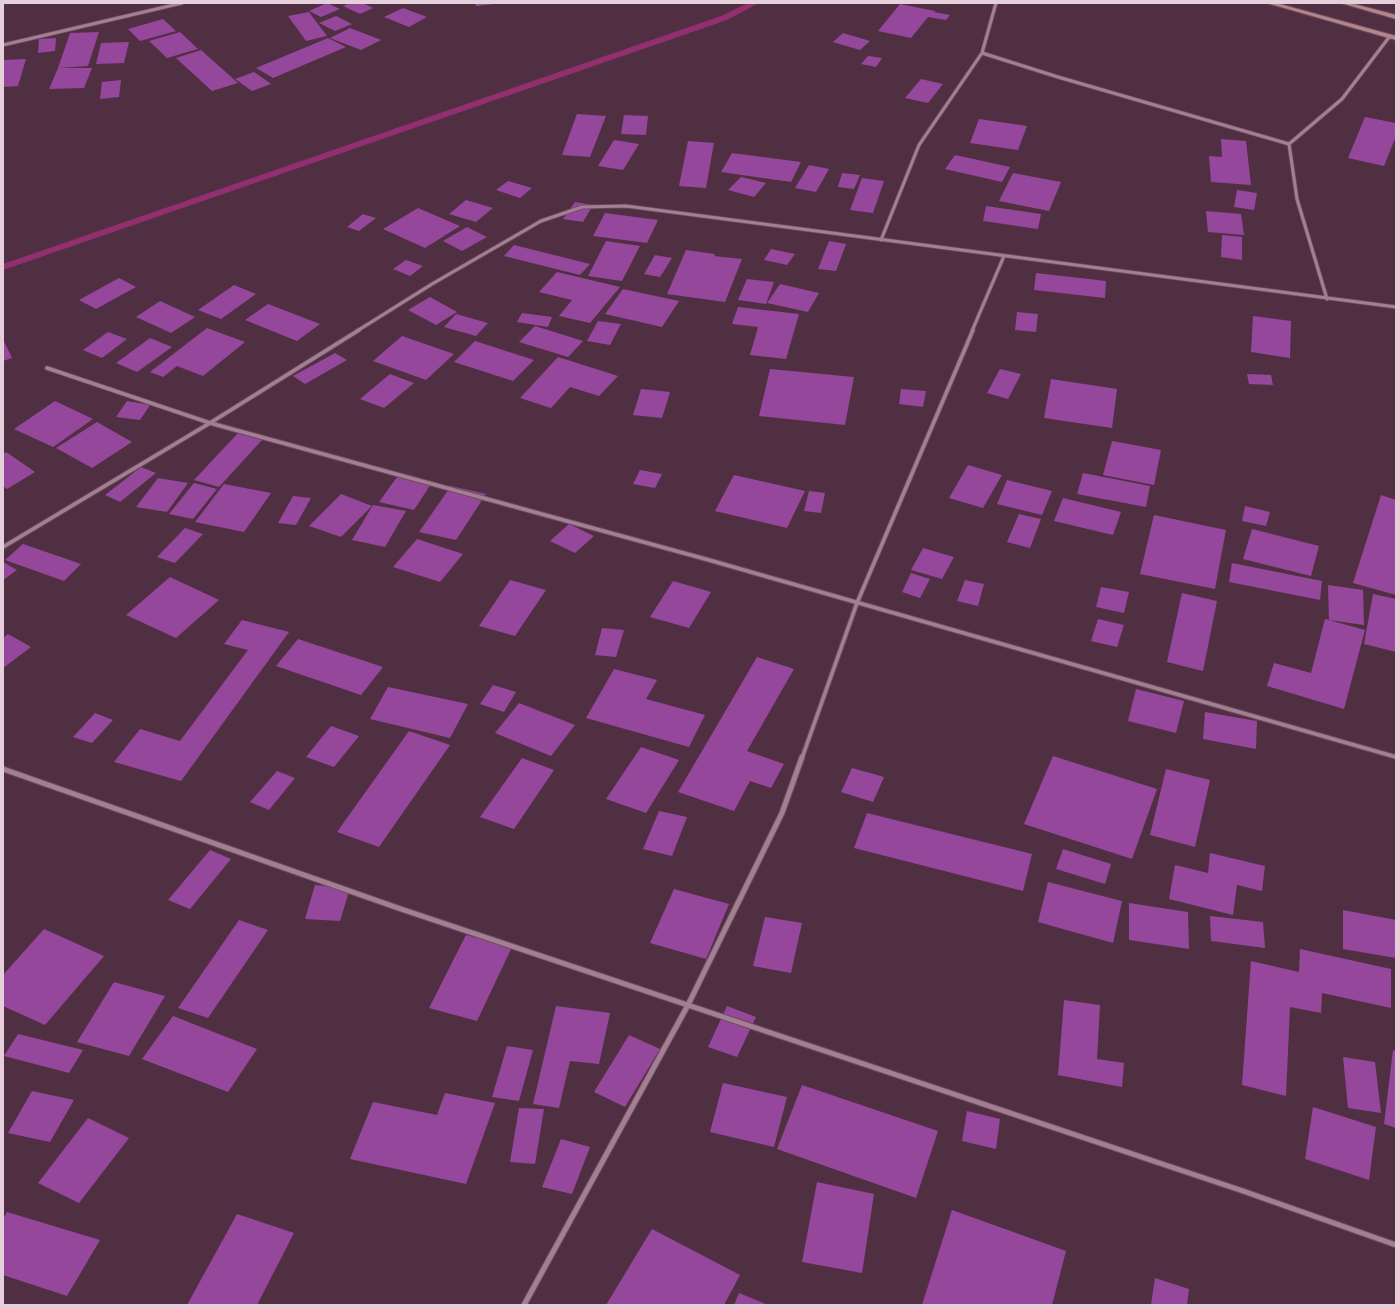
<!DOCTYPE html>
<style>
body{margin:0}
#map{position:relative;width:1399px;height:1308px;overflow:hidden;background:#512f43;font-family:"PT Serif",serif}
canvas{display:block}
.frame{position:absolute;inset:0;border:4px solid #e5cfdb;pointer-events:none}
</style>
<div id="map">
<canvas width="1399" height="1308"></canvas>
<div class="frame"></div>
</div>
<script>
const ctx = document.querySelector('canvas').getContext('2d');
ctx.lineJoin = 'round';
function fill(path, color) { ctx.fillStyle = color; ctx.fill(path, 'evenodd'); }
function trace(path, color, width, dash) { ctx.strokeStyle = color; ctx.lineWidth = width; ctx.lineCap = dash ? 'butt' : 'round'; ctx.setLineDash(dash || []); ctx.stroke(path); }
const stream = new Path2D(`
 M748,3H759L727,20L3,270V264L721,16Z`);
const building = new Path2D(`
 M327,3L340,9L321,17L309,11Z
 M350,3H363L373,8L360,14L343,6Z
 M475,3H494V4L476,6Z
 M900,4L935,11L934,12L950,15L946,20L928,17L911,38L878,31Z
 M403,8L427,17L409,27L384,17Z
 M309,12L327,36L306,41L288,16Z
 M336,16L352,24L335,31L319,23Z
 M163,19L176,31L140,41L128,29Z
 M350,28L381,40L361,50L330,38Z
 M99,32L88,66L58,68L70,33Z
 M180,32L198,49L167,58L149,41Z
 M843,33L870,41L860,50L833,42Z
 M56,38L55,51L38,53L39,39Z
 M328,38L346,47L273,78L256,68Z
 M129,42L124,63L96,64L101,43Z
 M201,50L238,83L212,91L176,58Z
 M868,56L882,58L876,67L861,64Z
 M26,59L18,86L3,87V60Z
 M58,68H92L84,88L49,89Z
 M254,72L271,84L252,91L235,79Z
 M921,79L943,84L928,103L905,98Z
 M121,80L119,97L100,99L102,82Z
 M577,114L606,116L590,157L562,155Z
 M624,115L648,116L646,135L621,134Z
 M1365,117L1396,123V136L1384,166L1348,158Z
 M979,119L1027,126L1018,150L970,143Z
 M1221,139L1246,141L1251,185L1211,182L1209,156L1222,157Z
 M614,140L639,144L623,170L598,166Z
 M688,141L714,143L706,188L679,186Z
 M732,153L801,162L791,182L721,172Z
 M955,155L1010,167L1002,182L945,169Z
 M809,165L829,169L816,192L795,188Z
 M842,173L860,175L854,189L838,187Z
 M1013,173L1061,182L1049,211L999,201Z
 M741,177L766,183L754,197L728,190Z
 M862,178L884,181L873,213L850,210Z
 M508,181L532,188L520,198L496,190Z
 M1237,190L1257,193L1254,210L1234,207Z
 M466,200L493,208L476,222L449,214Z
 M575,202L593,205L583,222L563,219Z
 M986,206L1041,214L1038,229L983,221Z
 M418,208L460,226L425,248L383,229Z
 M1206,211L1241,214L1244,235L1208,232Z
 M605,213L658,220L647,243L593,236Z
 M363,214L376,218L359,231L347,227Z
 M467,227L487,237L462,251L443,241Z
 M1222,235L1242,237V260L1221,257Z
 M606,241L640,246L622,281L588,276Z
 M829,241L846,244L836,271L818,269Z
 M514,245L590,264L580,275L504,256Z
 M771,249L795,254L787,265L764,260Z
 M686,250L715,254L714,256L742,259L725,302L667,294Z
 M655,255L672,258L660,277L644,274Z
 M406,260L423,266L410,276L393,269Z
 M557,272L620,287L590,323L559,316L572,300L539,292Z
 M1036,273L1106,281L1105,298L1034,290Z
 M119,278L136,287L96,309L79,300Z
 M747,279L774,282L766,304L738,300Z
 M780,284L819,293L808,312L767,303Z
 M234,285L256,294L221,319L198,310Z
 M623,289L679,301L662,327L605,314Z
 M430,297L457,312L436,325L408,310Z
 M160,301L195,317L171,333L136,317Z
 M268,304L320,324L297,341L245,320Z
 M738,307L799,314L786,359L750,355L758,327L732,324Z
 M1017,312L1038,314L1036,332L1015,330Z
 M522,313L552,317L548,327L517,322Z
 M456,314L488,323L476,336L444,327Z
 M1253,316L1291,321L1290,358L1251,352Z
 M598,321L621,324L610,345L587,341Z
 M535,326L583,341L568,357L519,342Z
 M207,328L245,342L203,376L177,366L163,377L150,372Z
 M108,332L127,339L102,358L83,350Z
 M402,336L454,354L426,380L373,361Z
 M150,338L172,347L137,372L116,363Z
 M3,339L12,358L3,361Z
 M475,341L534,360L513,381L454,362Z
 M335,353L347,360L305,384L293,376Z
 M558,357L618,376L599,396L570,387L551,408L520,398Z
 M770,369L854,377L845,425L759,416Z
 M1000,369L1021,374L1008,399L987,393Z
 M390,374L414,383L384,408L360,399Z
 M1247,374L1271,375L1273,385L1249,384Z
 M1051,379L1117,389L1112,428L1044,418Z
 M641,389L670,392L662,418L633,415Z
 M901,389L926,391L923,407L899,404Z
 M55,401L93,419L53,447L14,429Z
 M127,401L150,405L140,420L116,417Z
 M97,422L132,442L92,468L56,448Z
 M238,433L262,440L219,487L194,480Z
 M1112,441L1161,450L1154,485L1103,475Z
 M6,452L35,472L7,489L3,486V454Z
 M968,465L1002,475L983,508L949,498Z
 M141,467L156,473L120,502L105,495Z
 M640,470L662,474L655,488L633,484Z
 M1083,473L1150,486L1146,507L1077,494Z
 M734,475L805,491L787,528L715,511Z
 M397,477L431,484L414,510L379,502Z
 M158,478L188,483L167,512L136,507Z
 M1007,480L1052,491L1042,515L997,504Z
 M194,483L217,489L193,519L169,514Z
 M224,484L271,493L244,532L195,522Z
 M451,486L486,494L456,540L419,532Z
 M809,491L825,493L821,513L804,511Z
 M341,494L372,506L341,537L309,526Z
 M1381,495L1396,500V595L1353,583Z
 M293,496L311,498L296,525L278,523Z
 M1063,498L1121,512L1113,535L1054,521Z
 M373,505L406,511L385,547L352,540Z
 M1245,506L1270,512L1266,526L1242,521Z
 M1019,514L1041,519L1030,548L1007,542Z
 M1154,515L1226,530L1215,589L1140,574Z
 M569,524L594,536L575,553L550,541Z
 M185,528L203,534L175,563L157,557Z
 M1252,529L1319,546L1311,576L1243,559Z
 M417,539L463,554L440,582L393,567Z
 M23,544L81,564L64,581L5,560Z
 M923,548L954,557L942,579L911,570Z
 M3,562L17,570L3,580Z
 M1232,563L1322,581L1320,600L1229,582Z
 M911,573L930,579L920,598L902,592Z
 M170,577L219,600L176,638L126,615Z
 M510,580L546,590L515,636L479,626Z
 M965,580L984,584L978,606L957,601Z
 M673,581L711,592L689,628L650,617Z
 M1328,585L1363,590L1364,625L1329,620Z
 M1101,587L1129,592L1124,613L1096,607Z
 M1182,593L1217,601L1203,671L1167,662Z
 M1373,594L1396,599V652L1364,644Z
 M1098,619L1124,625L1117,647L1091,641Z
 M1325,619L1365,630L1344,709L1267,686L1274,663L1311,673Z
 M242,620L289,632L181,781L114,762L140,729L180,741L248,650L224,644Z
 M602,628L624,630L616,657L595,655Z
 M8,634L31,647L3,668V638Z
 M298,639L383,667L361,695L276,666Z
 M757,657L794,669L747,751L784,764L771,788L750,781L734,811L678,792Z
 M614,669L657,680L646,699L705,715L689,747L586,718Z
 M493,685L516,692L504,712L480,704Z
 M388,687L468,704L450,738L370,719Z
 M1136,689L1184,701L1176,733L1128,721Z
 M519,703L575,725L551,756L495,733Z
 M1205,712L1257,721L1256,749L1203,739Z
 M95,713L113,720L92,743L73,737Z
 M331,726L359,736L334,767L306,757Z
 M409,731L450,745L379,847L337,832Z
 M641,747L679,760L646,813L606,799Z
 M1053,756L1157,789L1132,859L1024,824Z
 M522,758L554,770L514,829L480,817Z
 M852,768L884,777L873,802L841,792Z
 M1166,769L1210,780L1195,847L1150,835Z
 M277,771L295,778L269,810L250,802Z
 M659,811L687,817L672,856L643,849Z
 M867,813L1032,854L1023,891L854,848Z
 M1063,849L1111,864L1105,884L1056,869Z
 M210,850L231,859L190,909L168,900Z
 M1210,853L1265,866L1262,891L1237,885L1233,915L1169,899L1175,865L1208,873Z
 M1048,882L1122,901L1113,943L1038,922Z
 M315,885L350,888L340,921L305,919Z
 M674,889L729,904L706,959L650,943Z
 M1129,903L1188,912L1189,949L1129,940Z
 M1343,910L1396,920V958L1343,949Z
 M1210,916L1263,922L1265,948L1211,941Z
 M765,917L802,923L791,973L753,966Z
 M239,920L268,930L208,1018L178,1008Z
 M44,929L104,956L45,1025L3,1006V975Z
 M466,935L512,947L477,1021L429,1008Z
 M1300,949L1391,969V1008L1322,993L1321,1013L1290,1007L1286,1096L1242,1085L1251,961L1299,972Z
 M114,982L165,996L129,1056L77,1042Z
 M1064,1000L1100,1005L1097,1059L1124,1063L1122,1087L1058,1075Z
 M556,1006L610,1013L599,1064L570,1061L559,1108L533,1104Z
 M727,1006L756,1017L737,1057L708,1047Z
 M173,1016L257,1049L228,1092L142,1059Z
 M18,1034L83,1050L69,1073L4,1056Z
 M629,1035L660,1049L625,1107L594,1092Z
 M507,1046L533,1050L519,1101L492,1097Z
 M1393,1050L1396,1051V1128L1384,1124Z
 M1343,1057L1375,1062L1381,1113L1348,1108Z
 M723,1083L787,1097L774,1147L710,1132Z
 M802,1085L938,1131L916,1198L777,1149Z
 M32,1091L74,1100L50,1142L8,1133Z
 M445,1093L495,1103L466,1184L350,1159L373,1102L437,1115Z
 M1313,1107L1376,1127L1369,1180L1305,1159Z
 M519,1108L544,1109L535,1164L510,1162Z
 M967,1111L1000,1119L996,1149L962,1141Z
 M88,1118L129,1138L79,1203L38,1183Z
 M561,1139L590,1147L572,1194L542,1187Z
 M817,1182L874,1194L862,1273L802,1262Z
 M952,1210L1066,1251L1052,1305H922Z
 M7,1212L100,1240L67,1296L3,1275V1219Z
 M237,1214L294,1233L257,1305H187Z
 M652,1229L740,1275L724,1305H606Z
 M1155,1278L1189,1289L1187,1305H1151Z
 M739,1293L768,1305H734Z`);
const streetFar2 = new Path2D(`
 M3,45L182,3
 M982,53L1058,77L1289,144L1297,199L1327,299
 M1289,144L1342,99L1390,36
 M881,240L919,145L982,53L996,3
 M357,331L432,284L541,221L582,207L626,206L1396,307
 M972,331L1004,256`);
const streetFar1 = new Path2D(`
 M47,368L210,423L709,560L1396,757
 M3,547L210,423L359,330
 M802,758L857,603L973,330`);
const street = new Path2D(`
 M3,769L398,908L1243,1191L1396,1245
 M524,1305L688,1005L782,813L802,757`);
const secondary = new Path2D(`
 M1267,3H1276L1396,36V40Z
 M1341,3H1350L1396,15V19Z`);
fill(stream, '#922f6f');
fill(building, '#95479b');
trace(streetFar2, '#6a4e5e', 4.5);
trace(streetFar1, '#6a4e5e', 5.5);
trace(street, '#6a4e5e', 7);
trace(secondary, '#6a4e5e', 2);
trace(streetFar2, '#a57e93', 3);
trace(streetFar1, '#a57e93', 3.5);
trace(street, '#a57e93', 5);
fill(secondary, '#b5858a');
</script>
